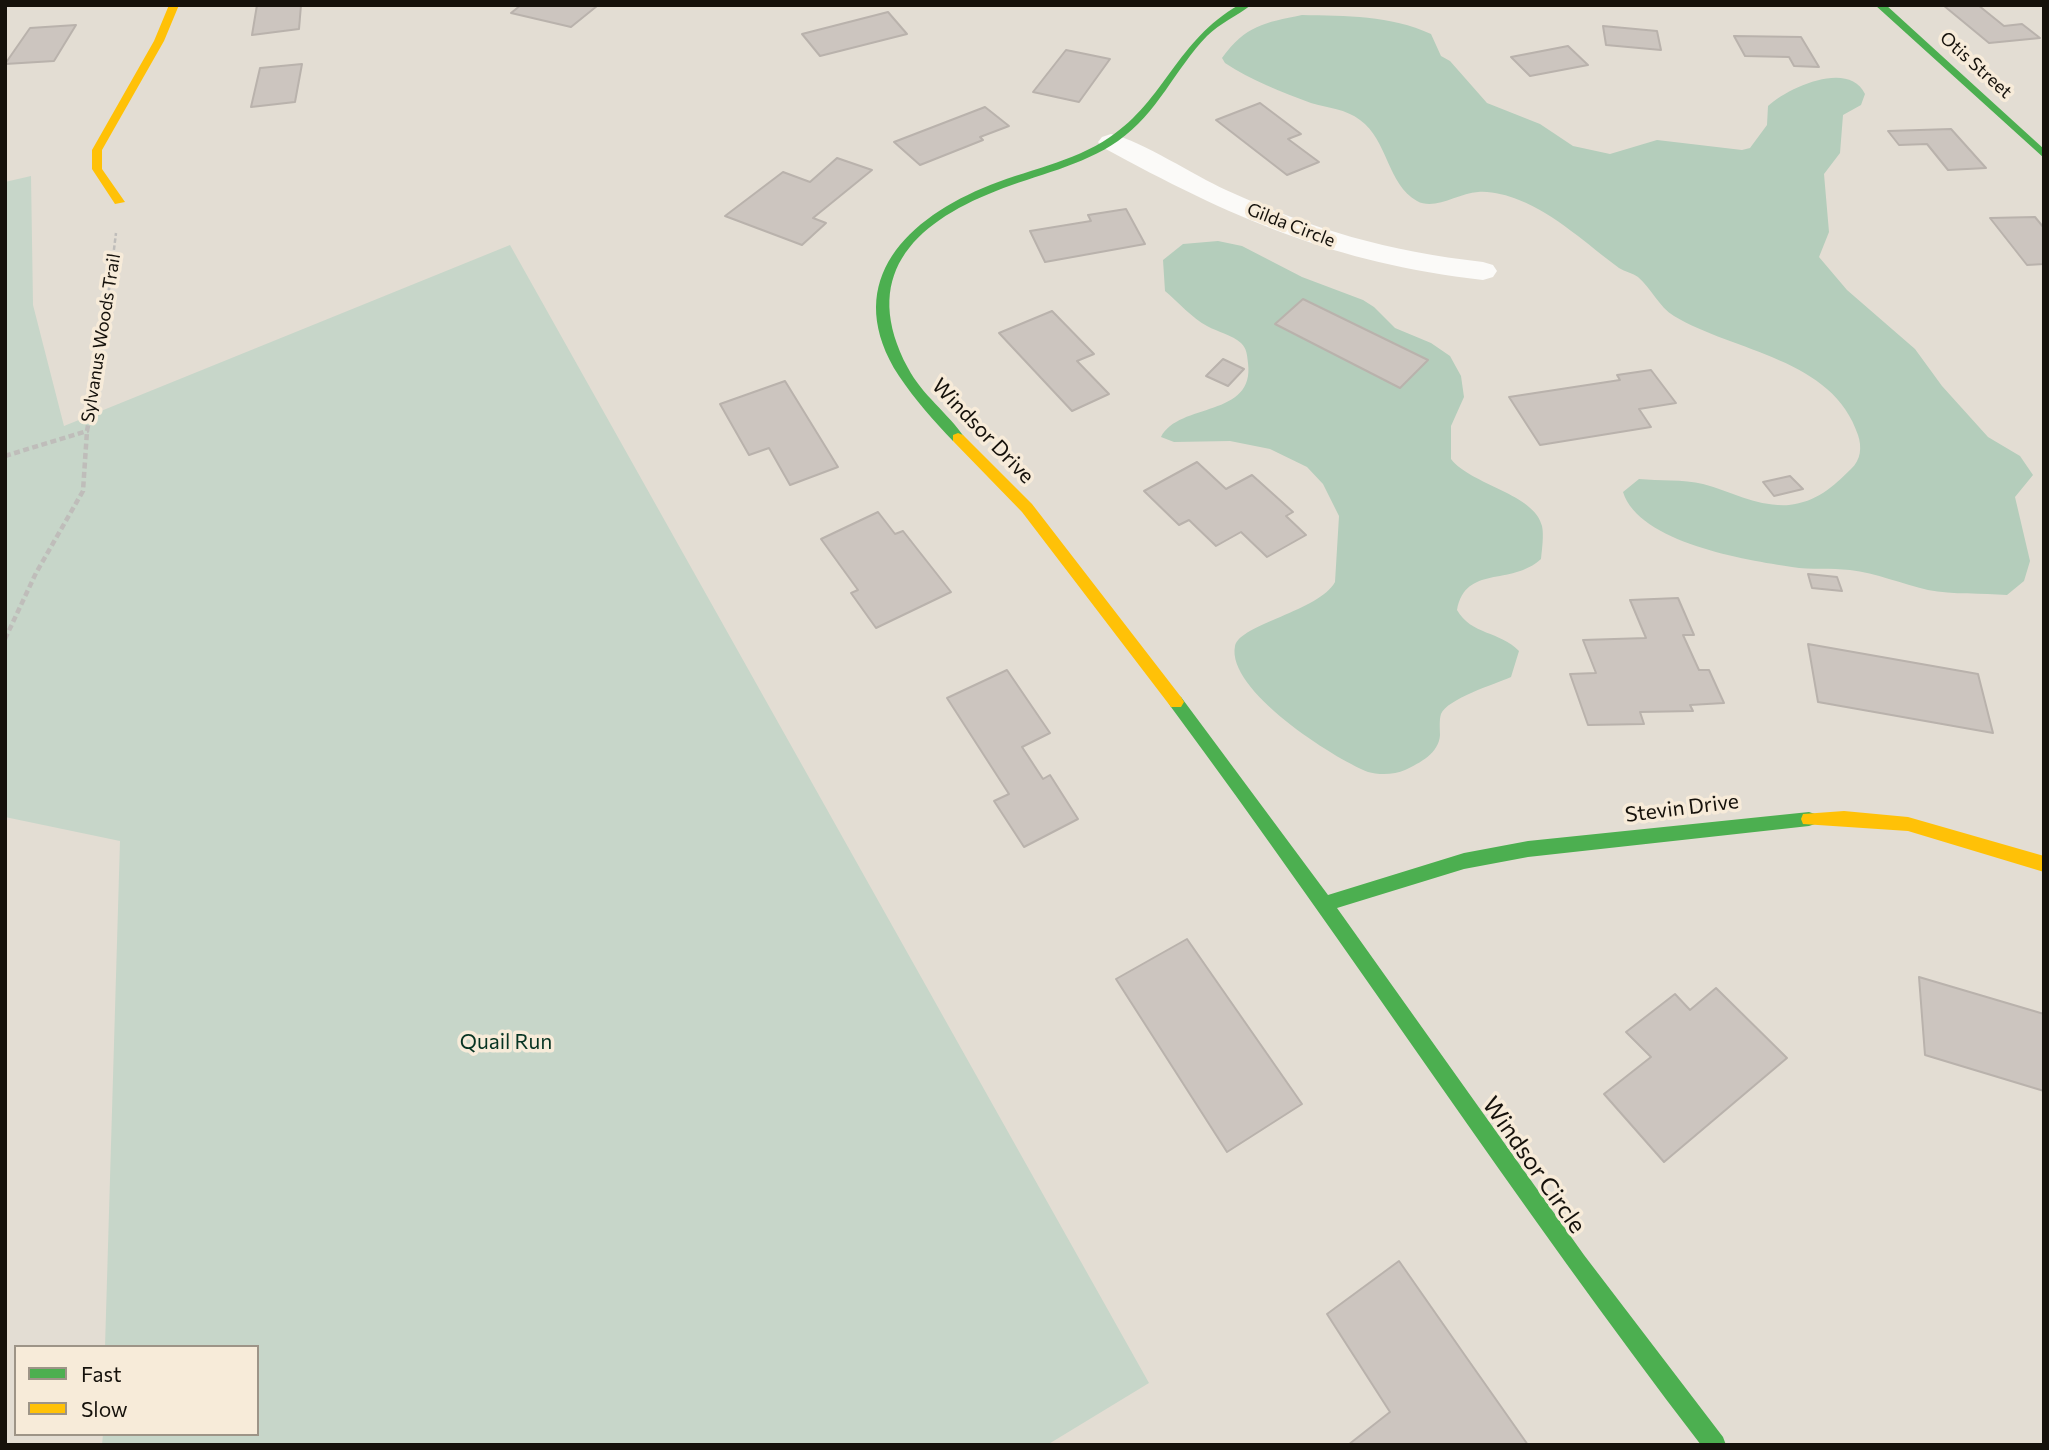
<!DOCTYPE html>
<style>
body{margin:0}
#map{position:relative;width:2049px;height:1450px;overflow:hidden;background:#e3ddd3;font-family:Commissioner,sans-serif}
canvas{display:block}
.frame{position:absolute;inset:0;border:7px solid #15110b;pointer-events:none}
.legend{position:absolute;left:14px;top:1345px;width:245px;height:91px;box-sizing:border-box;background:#f7ebd9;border:2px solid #9d9487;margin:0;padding:9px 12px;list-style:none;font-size:21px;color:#15110b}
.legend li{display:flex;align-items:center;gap:14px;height:35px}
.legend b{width:35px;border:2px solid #9d9487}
</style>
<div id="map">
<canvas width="2049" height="1450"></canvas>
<div class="frame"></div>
<ul class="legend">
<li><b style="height:9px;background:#4caf50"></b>Fast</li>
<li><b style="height:9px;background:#ffc107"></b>Slow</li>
</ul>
</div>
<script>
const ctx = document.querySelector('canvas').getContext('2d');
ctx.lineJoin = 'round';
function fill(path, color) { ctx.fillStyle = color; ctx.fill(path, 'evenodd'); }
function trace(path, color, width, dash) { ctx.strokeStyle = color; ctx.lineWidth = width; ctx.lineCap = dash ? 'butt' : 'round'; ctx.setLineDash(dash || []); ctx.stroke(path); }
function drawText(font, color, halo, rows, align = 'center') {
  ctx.font = font + ' Commissioner,sans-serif'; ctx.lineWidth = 7; ctx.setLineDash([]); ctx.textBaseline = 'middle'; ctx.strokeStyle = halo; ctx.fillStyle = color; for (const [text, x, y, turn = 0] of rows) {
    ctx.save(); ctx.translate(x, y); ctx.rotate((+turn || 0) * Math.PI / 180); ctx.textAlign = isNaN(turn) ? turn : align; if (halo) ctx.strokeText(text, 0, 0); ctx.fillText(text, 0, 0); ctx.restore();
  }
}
const green = new Path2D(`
 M31,176L33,305L64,426L510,245L1149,1383L1047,1445H102L103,1434H257V1347H105L120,841L5,817V182Z`);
const forest = new Path2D(`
 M1302,15C1346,16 1390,15 1431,34L1441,56L1450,61L1487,103L1540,124L1573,146L1610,154L1657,140L1742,150L1750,148L1767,125L1768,106C1789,87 1849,60 1865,94L1861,105L1843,115L1840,153L1824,174L1829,232L1819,257L1847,290L1915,349L1942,386L1988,437L2020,456L2033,475L2015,497L2030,561L2024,581L2007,595C1982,593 1953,595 1928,590C1902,584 1876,573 1850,570C1831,568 1811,570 1792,567C1746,560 1639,543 1623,492L1639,479C1659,481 1683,479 1703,484C1733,492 1757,507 1789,505C1816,502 1833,487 1851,469C1861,460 1862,447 1858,435C1833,358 1734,352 1674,316C1659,307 1651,288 1638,277C1633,273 1625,272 1619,268C1588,245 1555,214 1519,200C1506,195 1492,191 1478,192C1458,193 1435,211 1417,201C1387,184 1388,140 1360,120C1346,109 1328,108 1311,103C1281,92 1251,80 1225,63L1222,58C1246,25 1264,23 1302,15Z
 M1218,241L1242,246L1302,277L1363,300L1374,307L1395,328L1431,343L1450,356L1461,376L1464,397L1451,426V459C1471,485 1535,494 1542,526C1544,535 1542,549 1541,559C1510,587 1466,564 1457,610C1471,635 1500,631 1519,651L1511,677C1495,684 1447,699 1441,714C1439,720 1440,730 1440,735C1439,753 1420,763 1405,770C1395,775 1378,775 1368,772C1333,758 1226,690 1235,646C1240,624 1319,611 1335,582L1339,516L1323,484L1307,467L1270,449L1230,441L1174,442L1161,437C1179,402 1255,418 1248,363C1247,355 1247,349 1241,343C1232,335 1218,332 1207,326C1192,318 1178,302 1165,291L1163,260L1183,244Z`);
const building = new Path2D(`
 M257,5H301L299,29L252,35Z
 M521,5H594L597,6L571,27L511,13Z
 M1943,5H1978L2004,26L2022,24L2040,38L1989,43Z
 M888,12L907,34L820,56L802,34Z
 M76,25L54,61L5,64L30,28Z
 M1603,26L1657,31L1661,50L1606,45Z
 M1734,36L1801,37L1819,67L1794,66L1789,57L1745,56Z
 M1568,46L1588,65L1530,76L1511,57Z
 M1066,50L1110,59L1079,102L1033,92Z
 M302,64L295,102L251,107L260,68Z
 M1260,103L1301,134L1288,139L1319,162L1287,175L1216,120Z
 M985,107L1009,126L980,137L983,140L920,165L894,142Z
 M1951,129L1986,168L1948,170L1927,144L1899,145L1888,131Z
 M837,158L872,170L813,218L826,223L802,245L725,216L783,172L810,182Z
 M1126,209L1145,244L1045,262L1030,231L1091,221L1088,215Z
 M2035,217L2044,228V264L2027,265L1990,218Z
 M1303,299L1428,360L1400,388L1275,324Z
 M1052,311L1094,354L1077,361L1109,394L1072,411L999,333Z
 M1223,359L1244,369L1228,386L1206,376Z
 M1651,370L1676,403L1639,409L1651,427L1540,445L1509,397L1620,380L1617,375Z
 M785,381L838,467L790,485L769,448L749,455L720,404Z
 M1197,462L1226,489L1252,475L1293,512L1286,516L1306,535L1267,557L1241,532L1216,546L1189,520L1179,525L1144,491Z
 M1790,476L1803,489L1774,496L1763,482Z
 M878,512L895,534L903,531L951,592L876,628L851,593L858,590L821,539Z
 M1808,574L1837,577L1842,591L1812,588Z
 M1678,598L1694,635H1683L1699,670H1709L1724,703L1690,705L1693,711L1640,712L1644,724L1588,725L1570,674L1596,673L1583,640L1646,638L1630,600Z
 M1808,644L1978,674L1993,733L1818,702Z
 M1007,670L1050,733L1022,747L1043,779L1050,775L1078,819L1024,847L994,801L1009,794L947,698Z
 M1187,939L1302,1104L1227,1152L1116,979Z
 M1919,977L2044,1014V1091L1925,1055Z
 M1716,988L1787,1058L1664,1162L1604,1094L1651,1057L1626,1032L1675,994L1690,1010Z
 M1399,1261L1464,1354L1528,1445H1348L1390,1412L1327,1314Z`);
const pathFar1 = new Path2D(`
 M101,354L116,233`);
const path = new Path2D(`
 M5,456L87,431L101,352
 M5,639L36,573L83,491L87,431`);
const street = new Path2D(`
 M1111,134C1144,142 1193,175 1226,190C1314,230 1387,251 1483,262L1493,265L1497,271L1493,277L1483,280C1334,263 1232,218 1102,147L1098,142L1102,137Z`);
const fast = new Path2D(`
 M1239,5H1251C1237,16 1220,23 1207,36C1175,69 1158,113 1118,141C1082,166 1036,175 996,191C911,224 860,278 908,368C922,395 948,413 965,438L963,441H953C934,421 915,400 899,376C842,287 900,223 983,188C1025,170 1072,163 1110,137C1165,100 1177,40 1239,5Z
 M1875,5H1886L2044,149V158Z
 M1176,695L1181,697L1328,895L1464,853L1528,841L1809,812L1815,814L1817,819L1815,824L1809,826L1528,857L1464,869L1337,908L1584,1255L1723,1437L1726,1445H1701C1516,1204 1351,950 1171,707L1168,702L1171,697Z`);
const slow = new Path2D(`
 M169,5H179L164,41L102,150V169L125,202L115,204L92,169V150L154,41Z
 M958,433L963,435L1032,504L1181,697L1184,702L1181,707H1171L1022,512L953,441V435Z
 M1844,811L1908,817L2044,856V872L1908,831L1803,824L1801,819L1803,814Z`);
const farStreetnames = [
 ["Otis Street",1976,65,42],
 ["Gilda Circle",1291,225,21],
 ["Sylvanus Woods Trail",101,338,-81]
];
const streetNames = [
 ["Windsor Drive",983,431,46],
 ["Stevin Drive",1682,808,-7]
];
const parkNames = [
 ["Quail Run",506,1042]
];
const nearStreetnames = [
 ["Windsor Circle",1534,1165,55]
];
fill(green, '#c7d6c9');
fill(forest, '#b4cdbb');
fill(building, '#ccc5bf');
trace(building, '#b9b2ac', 2);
trace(pathFar1, '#bfbdba', 2.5, [4.5, 2.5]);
trace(path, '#bfbdba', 4.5, [6, 3.5]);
fill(street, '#fbfaf8');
fill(fast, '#4caf50');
fill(slow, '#ffc107');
drawText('18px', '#15110b', '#f7ebd9', farStreetnames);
drawText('21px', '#15110b', '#f7ebd9', streetNames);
drawText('21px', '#063322', '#f7ebd9', parkNames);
drawText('24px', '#15110b', '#f7ebd9', nearStreetnames);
</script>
